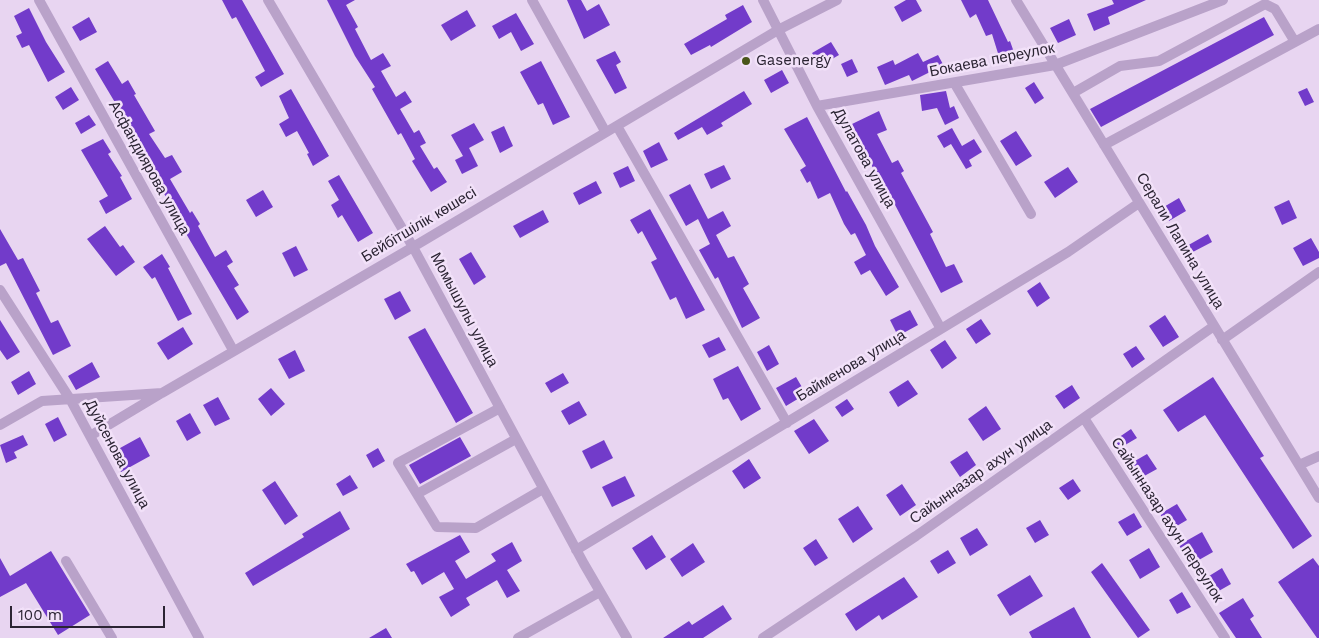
<!DOCTYPE html>
<meta charset="utf-8">
<style>
body{margin:0}
#map{position:relative;width:1319px;height:638px;overflow:hidden;background:#e8d5f1;font-family:"Work Sans",sans-serif}
canvas{display:block}
.scale{position:absolute;left:10px;top:606px;width:155px;height:22px;box-sizing:border-box;border:2px solid #2b2433;border-top:0;padding-left:6px;font-size:15px;line-height:18px;white-space:nowrap;color:#2b2433;-webkit-text-stroke:4px #f2e1f9;paint-order:stroke}
</style>
<div id="map">
<canvas width="1319" height="638"></canvas>
<div class="scale">100 m</div>
</div>
<script>
const ctx = document.querySelector('canvas').getContext('2d');
ctx.lineJoin = 'round';
function fill(path, color) { ctx.fillStyle = color; ctx.fill(path, 'evenodd'); }
function trace(path, color, width, dash) { ctx.strokeStyle = color; ctx.lineWidth = width; ctx.lineCap = dash ? 'butt' : 'round'; ctx.setLineDash(dash || []); ctx.stroke(path); }
function drawText(font, color, halo, rows, align = 'center') {
  ctx.font = font + ' "Work Sans",sans-serif'; ctx.lineWidth = 5; ctx.setLineDash([]); ctx.textBaseline = 'middle'; ctx.strokeStyle = halo; ctx.fillStyle = color; for (const [text, x, y, turn = 0] of rows) {
    ctx.save(); ctx.translate(x, y); ctx.rotate((+turn || 0) * Math.PI / 180); ctx.textAlign = isNaN(turn) ? turn : align; if (halo) ctx.strokeText(text, 0, 0); ctx.fillText(text, 0, 0); ctx.restore();
  }
}
const building = new Path2D(`
 M222,0H242L284,74L261,87L255,77L265,71L236,17L232,19Z
 M327,0H355L346,5L358,27L355,29L371,60L383,53L391,66L381,71L396,97L405,91L412,102L400,109L414,133L419,130L426,143L420,146L434,169L437,167L447,182L431,192L412,161L415,159L401,133L398,135L372,89L375,87L355,56Z
 M567,0H581L587,11L599,4L610,25L584,39Z
 M906,0H916L922,11L902,22L894,7Z
 M961,0H988L1008,42L1010,41L1016,58L1001,63L992,34L986,36L976,14L970,18Z
 M1112,0H1146L1108,17L1110,24L1094,31L1087,14L1114,4Z
 M743,5L752,22L711,47L710,45L691,55L684,44L727,19L725,15Z
 M29,8L46,42L65,72L48,82L29,45L22,48L16,36L22,33L14,16Z
 M467,10L476,26L451,41L441,25Z
 M516,13L534,44L521,51L511,32L499,39L492,26Z
 M89,17L97,32L80,41L72,27Z
 M1264,17L1274,35L1101,127L1090,109Z
 M1069,19L1076,35L1058,43L1050,28Z
 M831,42L839,55L820,66L812,53Z
 M615,51L621,62L616,65L627,88L615,94L596,60Z
 M918,53L923,62L938,55L945,68L931,75L930,72L912,81L909,75L885,85L877,67L893,60L895,65Z
 M852,59L858,72L847,77L841,64Z
 M108,61L122,84L128,80L136,94L134,95L155,131L149,134L165,158L172,155L182,172L170,179L190,213L192,211L200,224L198,226L215,257L226,250L233,262L227,266L239,285L234,288L249,312L237,320L178,220L150,167L153,166L95,69Z
 M541,61L570,117L553,125L543,103L538,105L520,72Z
 M782,70L789,83L771,93L764,80Z
 M1034,82L1044,98L1035,104L1025,88Z
 M71,87L79,100L63,110L55,97Z
 M1307,88L1314,102L1305,106L1298,92Z
 M291,89L329,156L313,166L307,154L309,153L297,131L286,137L279,124L289,118L279,96Z
 M744,91L752,104L721,123L723,126L707,135L702,127L678,140L674,133Z
 M946,91L950,108L954,106L959,118L945,125L937,108L922,111L920,95Z
 M879,111L887,130L877,134L892,163L898,160L904,171L901,173L933,232L930,234L946,267L954,264L963,282L941,293L893,201L891,202L864,151L852,124Z
 M89,115L96,125L81,134L75,123Z
 M807,117L846,192L847,191L866,225L875,246L899,287L886,296L870,270L861,275L854,262L866,255L855,233L851,235L844,224L830,193L818,199L810,181L807,183L800,170L806,166L784,129Z
 M474,123L484,140L469,148L478,166L462,174L455,160L463,156L451,135Z
 M504,126L513,146L500,153L491,132Z
 M952,128L962,146L974,139L982,152L969,160L972,166L966,169L951,144L944,148L937,136Z
 M1016,131L1032,156L1016,166L1000,141Z
 M103,139L111,152L108,154L122,176L120,177L132,199L106,214L99,201L108,196L81,150Z
 M659,142L668,160L651,168L643,151Z
 M724,165L731,179L711,189L704,174Z
 M628,166L635,181L620,188L613,173Z
 M1068,167L1078,182L1055,198L1044,182Z
 M339,175L373,233L358,242L342,215L338,218L331,205L339,200L328,181Z
 M596,181L602,193L579,205L573,193Z
 M690,184L708,219L723,211L731,226L716,235L728,258L734,256L749,284L743,288L760,318L742,328L718,277L715,279L699,250L710,244L698,219L686,226L669,195Z
 M263,190L273,207L256,217L246,200Z
 M1179,198L1186,211L1169,221L1162,208Z
 M1289,200L1297,218L1282,225L1274,207Z
 M650,209L705,310L686,319L676,297L670,300L651,262L657,259L642,231L638,234L630,220Z
 M543,210L549,222L520,238L513,226Z
 M105,226L120,247L123,245L135,262L116,276L87,239Z
 M0,229L18,260L23,258L40,291L36,293L51,323L58,320L71,346L53,355L6,263L0,266Z
 M1208,234L1212,242L1189,254L1185,247Z
 M1311,238L1319,252V258L1303,266L1293,248Z
 M296,246L308,270L294,277L282,253Z
 M471,252L486,277L474,285L459,259Z
 M162,254L170,267L168,268L192,314L178,321L155,277L152,279L143,267Z
 M1040,282L1050,298L1037,307L1027,291Z
 M400,291L411,311L395,320L384,299Z
 M910,310L918,325L898,336L890,320Z
 M1165,315L1179,337L1163,347L1149,326Z
 M981,319L991,334L976,344L966,329Z
 M0,320L20,352L7,360L0,350Z
 M183,327L193,344L168,360L157,343Z
 M425,328L473,413L456,423L408,337Z
 M719,337L726,350L709,358L702,345Z
 M945,340L957,358L942,369L930,350Z
 M769,345L779,364L767,371L757,352Z
 M1136,346L1145,359L1132,368L1123,354Z
 M295,350L305,371L289,379L278,359Z
 M92,362L100,377L76,390L68,376Z
 M738,366L761,409L741,421L728,398L723,400L713,379Z
 M29,371L36,384L18,395L11,382Z
 M563,373L569,383L551,393L545,383Z
 M796,377L806,394L786,406L776,388Z
 M1213,377L1264,456L1260,458L1312,536L1293,549L1205,415L1178,432L1163,410Z
 M908,380L918,394L898,407L889,392Z
 M1072,385L1080,398L1064,409L1055,396Z
 M271,388L285,404L271,416L258,399Z
 M218,397L230,419L215,426L203,405Z
 M847,399L854,409L842,417L835,407Z
 M579,401L587,415L569,425L561,411Z
 M986,406L1001,429L983,441L968,419Z
 M190,413L201,433L187,441L176,421Z
 M58,417L67,435L54,442L45,424Z
 M814,419L829,441L809,454L794,431Z
 M1131,429L1137,438L1120,448L1115,440Z
 M23,435L28,445L14,452L17,458L6,463L0,445Z
 M140,437L150,456L121,472L111,453Z
 M460,437L471,456L420,484L409,465Z
 M604,440L613,458L591,469L582,451Z
 M378,448L385,461L373,468L366,455Z
 M967,451L976,465L960,477L950,462Z
 M1147,454L1157,469L1137,480L1128,465Z
 M749,459L761,478L744,489L732,471Z
 M350,475L358,488L343,496L336,484Z
 M625,476L635,496L612,507L602,487Z
 M1073,479L1081,491L1068,500L1059,488Z
 M275,481L298,516L285,525L262,490Z
 M902,484L916,505L900,516L886,495Z
 M1177,504L1187,520L1170,530L1160,514Z
 M858,506L873,529L853,543L838,519Z
 M340,511L350,529L253,586L245,573L304,537L302,534Z
 M1134,513L1142,527L1127,536L1118,522Z
 M1040,520L1049,535L1035,543L1026,528Z
 M977,528L988,545L970,556L960,538Z
 M1202,532L1213,552L1190,565L1179,545Z
 M460,535L470,552L455,561L466,579L496,561L491,554L512,542L522,561L507,570L520,591L507,598L497,580L466,598L470,605L451,617L439,597L454,589L444,572L422,585L414,571L411,572L406,564Z
 M652,535L666,557L646,570L632,548Z
 M816,539L828,558L815,566L803,548Z
 M693,543L705,562L682,577L670,559Z
 M1149,548L1160,567L1140,579L1129,560Z
 M948,550L956,563L938,574L930,561Z
 M51,551L90,615L58,635L26,583L0,597V558L10,576Z
 M1313,558L1319,566V638H1317L1278,582Z
 M1102,563L1150,630L1138,638L1091,572Z
 M1222,568L1231,584L1210,596L1201,581Z
 M1030,575L1043,596L1010,616L997,595Z
 M904,577L918,597L882,620L879,615L856,631L845,614Z
 M1182,592L1191,607L1177,614L1169,600Z
 M1243,598L1254,616L1250,619L1262,638H1236L1219,613Z
 M723,605L732,619L703,638H663L689,621L692,625Z
 M1074,607L1091,638H1032L1029,632Z
 M386,628L392,638H369Z`);
const minor = new Path2D(`
 M39,0L233,350
 M268,0L413,247L584,564L627,638
 M532,0L605,131
 M763,0L817,106L941,329
 M1016,0L1319,498
 M955,84L1031,214
 M1073,93L1120,66L1159,61L1265,4L1275,9L1295,42
 M817,106L1055,65L1223,0
 M617,126L787,423
 M1104,145L1319,29
 M0,290L70,399L199,638
 M1222,340L1319,272
 M500,408L398,463L437,527L476,528L543,489
 M1084,418L1225,638
 M0,425L42,401L162,393L413,247L778,30L837,0
 M90,436L160,394
 M1299,465L1319,456
 M417,494L516,439
 M576,550L1068,252L1139,203
 M66,561L112,638
 M518,638L600,592
 M763,638L916,536L1214,326`);
const markers = [
 [746,61,5,"#495519"]
];
const streetNames = [
 ["Бокаева переулок",992,60,-11],
 ["Дулатова улица",864,158,61],
 ["Асфандиярова улица",149,168,61],
 ["Бейбітшілік көшесі",419,225,-31],
 ["Серали Лапина улица",1180,241,59],
 ["Момышулы улица",464,310,62],
 ["Байменова улица",851,366,-31],
 ["Дуйсенова улица",117,454,62],
 ["Сайынназар ахун улица",981,472,-35],
 ["Сайынназар ахун переулок",1167,520,57]
];
const poiNames = [
 ["Gasenergy",756,61]
];
fill(building, '#723bca');
trace(minor, '#b9a2c9', 10);
for (const [x, y, r, color] of markers) { const dot = new Path2D(); dot.arc(x, y, r, 0, 2 * Math.PI); ctx.fillStyle = color; ctx.fill(dot); trace(dot, '#f2e1f9', 2); }
drawText('15px', '#2b2433', '#f2e1f9', streetNames);
drawText('15px', '#2b2433', '#f2e1f9', poiNames, 'left');
</script>
